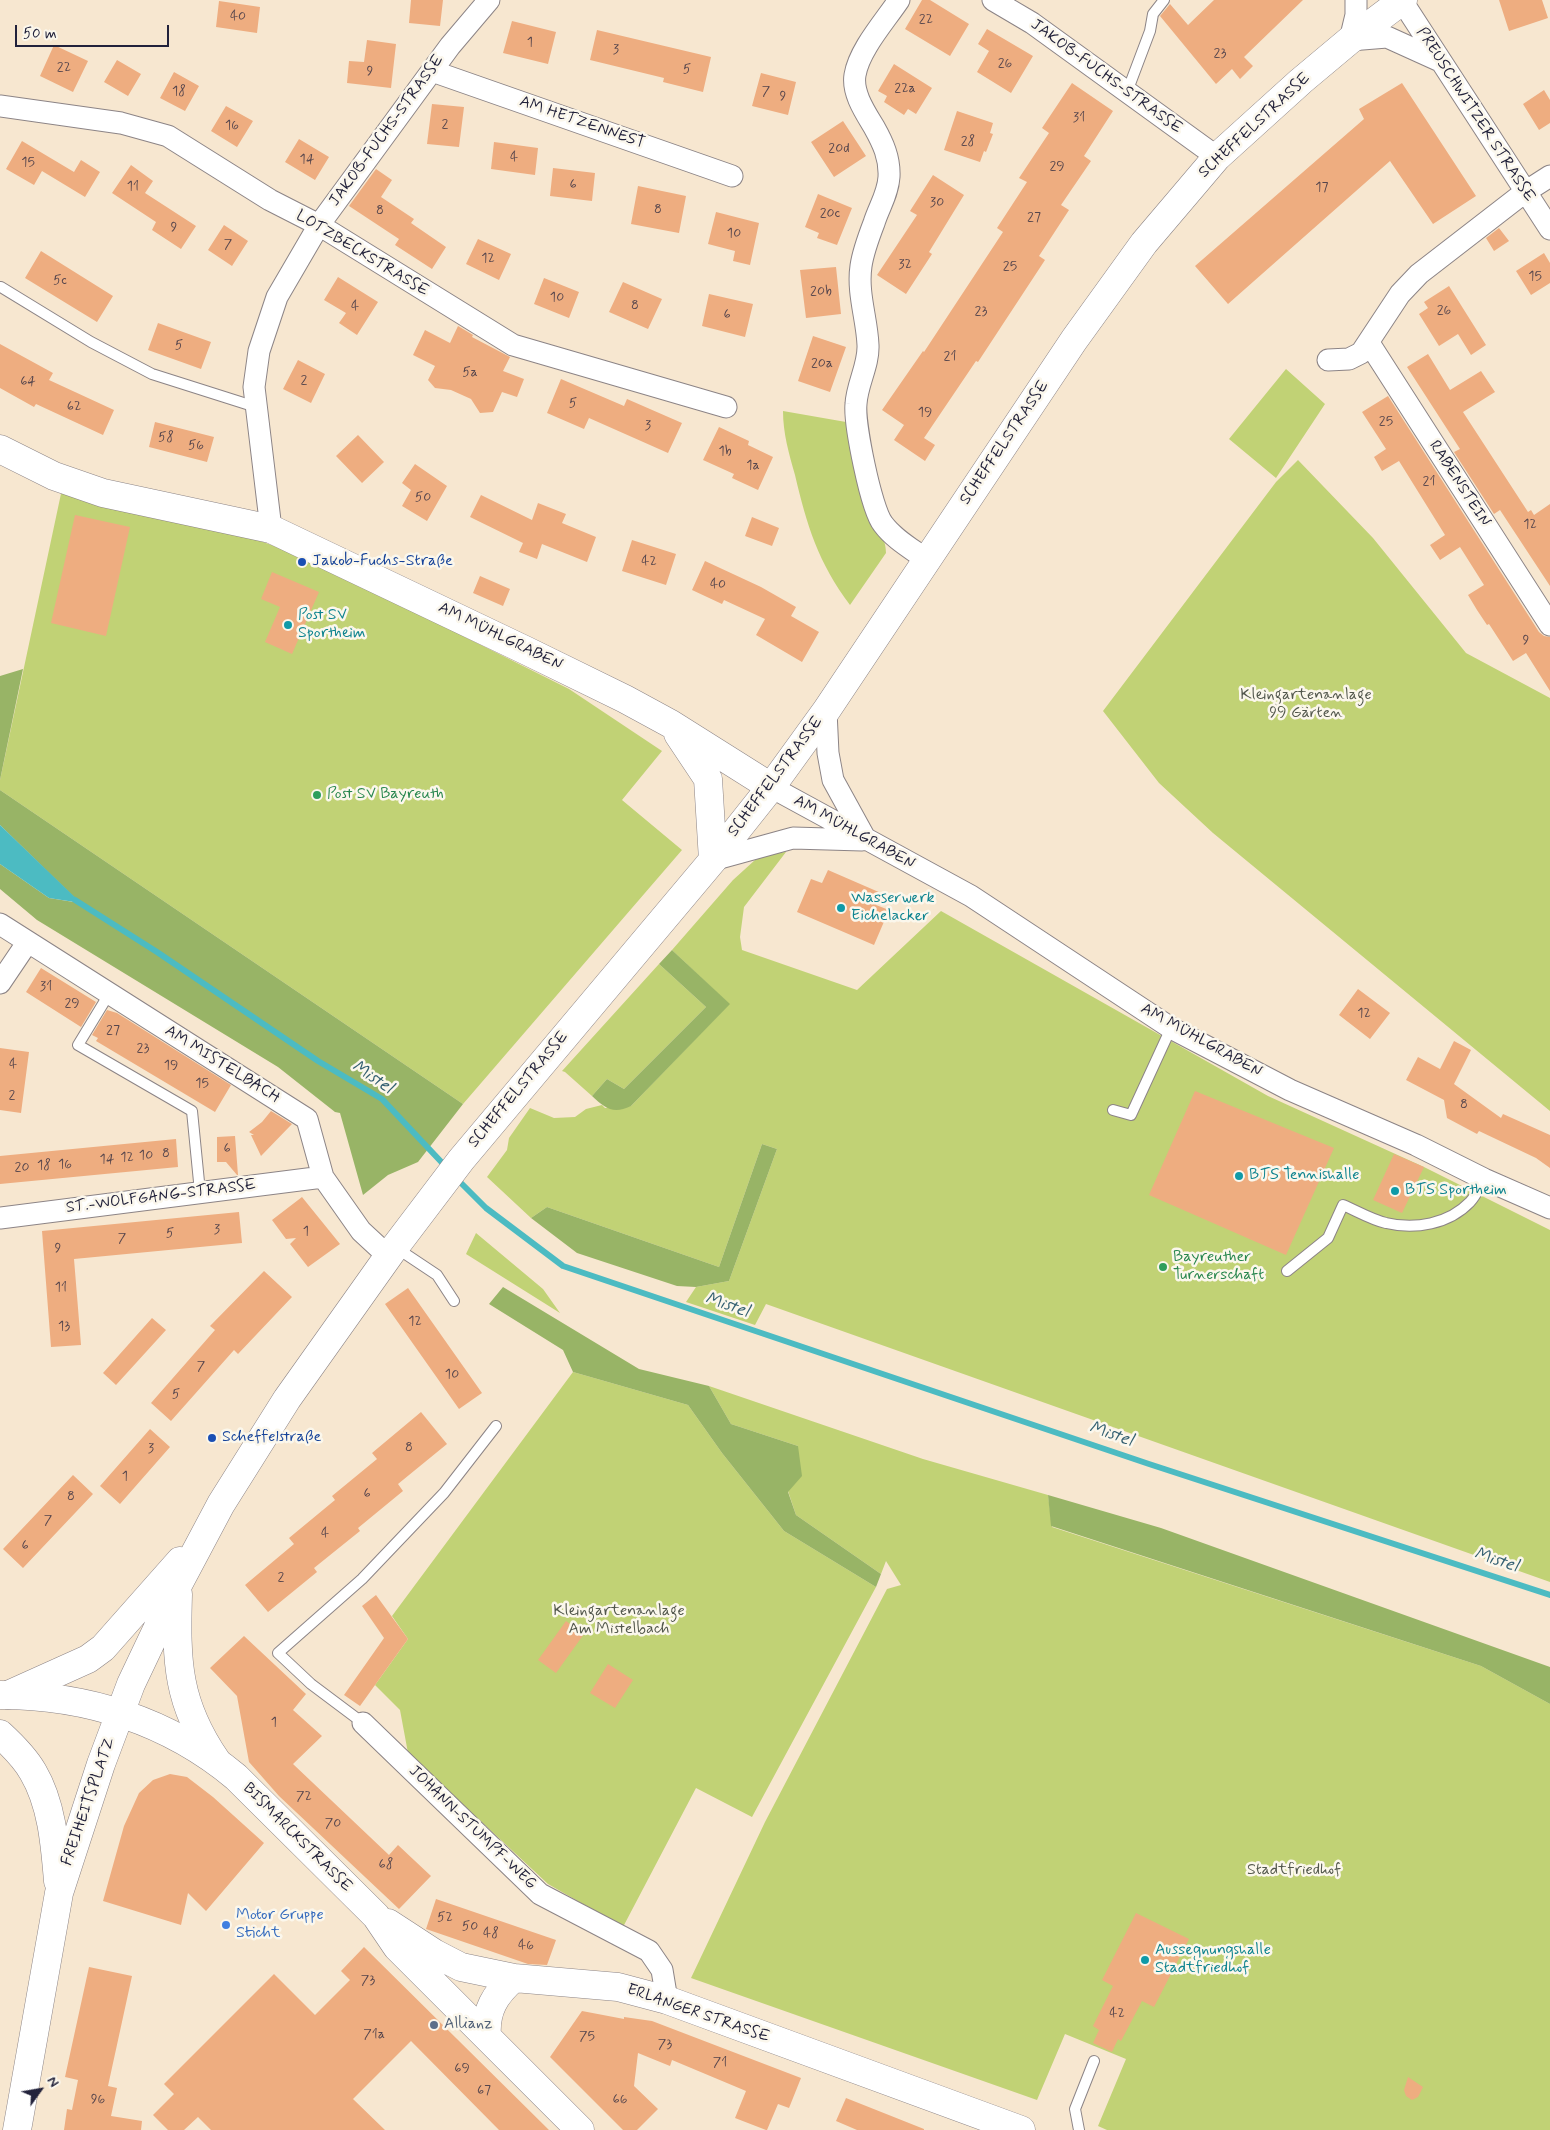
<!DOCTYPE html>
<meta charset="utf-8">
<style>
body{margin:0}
#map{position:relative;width:1550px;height:2130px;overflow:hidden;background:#f7e7d0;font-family:Mynerve,sans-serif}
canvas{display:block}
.north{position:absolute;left:15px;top:2065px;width:50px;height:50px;-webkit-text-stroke:4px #fbf7ec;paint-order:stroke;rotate:58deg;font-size:14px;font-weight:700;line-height:20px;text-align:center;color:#22223b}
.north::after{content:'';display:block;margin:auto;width:18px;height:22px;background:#22223b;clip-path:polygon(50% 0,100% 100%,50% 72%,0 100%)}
.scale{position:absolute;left:15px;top:25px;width:154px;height:22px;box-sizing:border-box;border:2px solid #22223b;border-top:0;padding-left:6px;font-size:15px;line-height:18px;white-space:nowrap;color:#22223b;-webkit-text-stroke:4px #fbf7ec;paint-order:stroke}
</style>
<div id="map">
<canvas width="1550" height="2130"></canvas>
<div class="north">N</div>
<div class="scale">50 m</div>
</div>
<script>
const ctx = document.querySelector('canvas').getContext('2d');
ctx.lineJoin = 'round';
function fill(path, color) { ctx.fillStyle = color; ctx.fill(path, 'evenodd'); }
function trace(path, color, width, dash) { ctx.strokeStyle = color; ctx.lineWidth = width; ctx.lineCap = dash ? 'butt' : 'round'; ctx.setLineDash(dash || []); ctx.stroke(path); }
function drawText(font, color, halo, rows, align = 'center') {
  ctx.font = font + ' Mynerve,sans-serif'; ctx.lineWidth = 5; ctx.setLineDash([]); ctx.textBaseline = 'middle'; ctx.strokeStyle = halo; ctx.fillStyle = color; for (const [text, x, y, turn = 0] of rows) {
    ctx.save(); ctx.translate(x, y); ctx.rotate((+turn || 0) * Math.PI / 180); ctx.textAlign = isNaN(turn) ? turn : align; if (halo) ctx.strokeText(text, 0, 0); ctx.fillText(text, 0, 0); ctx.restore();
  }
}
const green = new Path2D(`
 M1286,369L1325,404L1276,478L1229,439Z
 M783,411L846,422C855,454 861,486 871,518C876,532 886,535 886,553L850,605C818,562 807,526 795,475C789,454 783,433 783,411Z
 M1298,460L1373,538L1466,653L1550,698V1111L1213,833L1159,783L1103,711L1276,482Z
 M62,489L235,532L305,557L569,689L662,751L622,800L682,850L463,1104L0,790V780Z
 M786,852L744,907L740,937L742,950L857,990L941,911L1268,1096L1424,1167L1550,1230V1582L766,1304L755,1325L686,1302L696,1287L729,1281L777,1149L762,1144L719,1267L547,1207L531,1218L487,1177L507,1150L509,1138L530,1108L554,1118L575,1117L586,1109L602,1105L605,1108L631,1106L729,1004L672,950L733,880L755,860L773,853Z
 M659,964L706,1007L624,1089L607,1079L592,1096L565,1072L562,1071Z
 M476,1233L543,1289L560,1313L466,1254Z
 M573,1372L688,1405L722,1453L784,1531L876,1587L752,1817L696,1788L623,1927L548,1884L408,1753L400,1710L375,1685L408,1639L392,1616Z
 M709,1386L923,1459L1048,1495L1052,1527L1481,1666L1550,1704V2130H1107L1098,2126L1126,2059L1065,2034L1037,2100L691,1978L765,1822L887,1589L901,1585L886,1561L881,1574L796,1515L788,1491L798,1446L731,1424Z`);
const forest = new Path2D(`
 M23,669L0,780V676Z
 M0,790L463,1104L418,1162L388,1175L363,1195L340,1113L335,1112L278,1067L37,920L0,889V864L49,898L80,903L0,825Z
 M672,950L730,1004L631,1106C613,1115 605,1108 592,1096L607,1079L624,1089L706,1007L659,964Z
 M762,1144L777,1149L729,1281L696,1287L677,1286L577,1253L531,1218L547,1207L719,1267Z
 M503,1287L639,1369L709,1386L731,1424L798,1446L802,1476L788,1492L796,1515L881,1574L876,1587L784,1531L722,1453L688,1405L573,1372L563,1350L489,1304Z
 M1048,1495L1161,1528L1550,1667V1704L1481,1666L1051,1526Z`);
const water = new Path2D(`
 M0,825L81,903L49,898L0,864Z`);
const stream = new Path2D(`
 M75,900L157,952L318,1061L382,1099L447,1168
 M455,1177L486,1208L563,1266L1149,1464L1550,1595`);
const building = new Path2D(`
 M411,0H443L440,26L409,23Z
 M922,0H930L969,24L950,56L905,29Z
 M1214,0H1303L1244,57L1253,66L1240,79L1232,69L1216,84L1160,16L1170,4L1188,25Z
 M1499,0H1542L1548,18L1509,31Z
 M219,1L260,7L257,33L216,27Z
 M512,21L556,32L548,64L503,53Z
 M987,29L1033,56L1011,93L977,72L989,51L978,44Z
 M597,30L711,57L703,92L663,82L664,78L590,60Z
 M367,40L396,44L391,88L347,83L349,61L364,62Z
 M54,45L88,61L73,92L40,76Z
 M117,60L141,74L128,96L104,82Z
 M894,64L932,88L916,114L908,109L904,115L884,102L887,96L878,91Z
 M174,72L199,86L185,111L160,98Z
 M761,73L796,82L788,115L752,106Z
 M1072,83L1113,111L1084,156L1091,161L1061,205L1069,210L1039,256L1045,260L978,362L976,361L924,438L935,445L925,461L894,440L904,425L882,410L923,351L924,352L1003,232L997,228L1027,182L1019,178L1049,133L1042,128Z
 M1402,83L1476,196L1433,224L1390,161L1228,304L1195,266L1364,119L1359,109Z
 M1544,90L1550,100V123L1539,130L1523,104Z
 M432,104L464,107L459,147L427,144Z
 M226,106L253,121L237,147L211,131Z
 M957,111L993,123L990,133L993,134L986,152L984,151L980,162L944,150Z
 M843,121L866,156L834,177L811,142Z
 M299,139L329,157L315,180L285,162Z
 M22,141L74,172L81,160L100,172L85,197L42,171L34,185L6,169Z
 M494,142L538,148L535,175L491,169Z
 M131,165L153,181L145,193L196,226L181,249L152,230L156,222L112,193Z
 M553,168L595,173L592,201L550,196Z
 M376,169L392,180L381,197L414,219L411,223L446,247L432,269L395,245L399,239L349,206Z
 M933,175L964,195L929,252L932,254L906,294L877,275L917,215L910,211Z
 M638,186L686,196L679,233L631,224Z
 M818,194L852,208L837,245L817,238L819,233L805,227Z
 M716,212L759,223L750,265L733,261L735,251L708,244Z
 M224,225L248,241L232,266L208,250Z
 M1499,228L1509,241L1494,251L1486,238Z
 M478,239L511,254L499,280L466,264Z
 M41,251L113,296L97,322L25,278Z
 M1544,253L1550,263V283L1531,295L1516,271Z
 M836,267L841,314L806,318L800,270Z
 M338,277L378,302L357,335L339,323L346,313L324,300Z
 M544,278L579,292L569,318L534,304Z
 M623,282L662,299L648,329L609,312Z
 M1449,286L1486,345L1471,355L1458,334L1439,346L1419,314L1428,308L1424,302Z
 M709,294L753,304L745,337L702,326Z
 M158,323L211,342L201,369L148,350Z
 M458,326L473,335L472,337L510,357L503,371L524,379L517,397L502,392L493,412L480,413L471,399L451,390L435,388L428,380L435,366L413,355L425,330L450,343Z
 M813,336L846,347L830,392L798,381Z
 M0,344L53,373L49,380L114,410L103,435L36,404L34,407L0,388Z
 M1428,354L1450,390L1481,371L1495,392L1463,412L1528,512L1531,510L1534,515L1550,504V586L1500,510L1494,514L1454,452L1460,449L1407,367Z
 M298,360L325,374L311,403L283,389Z
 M561,379L624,406L627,399L682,423L668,453L589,418L584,429L547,413Z
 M1388,396L1539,632L1544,636L1550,637V691L1526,653L1513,661L1489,624L1487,625L1477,610L1468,595L1484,585L1460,547L1440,560L1430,545L1445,535L1399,461L1382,471L1374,457L1386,449L1362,412Z
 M155,422L214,437L207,462L149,447Z
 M719,427L749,441L748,445L773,457L758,490L732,478L734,474L703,460Z
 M358,435L384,462L362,483L336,456Z
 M415,464L447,486L427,521L402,506L411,490L402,483Z
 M481,495L532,520L538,503L566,514L562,523L596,537L587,562L542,544L537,559L519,552L523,543L470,517Z
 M75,515L130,527L106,636L51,623Z
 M752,517L779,528L772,546L745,536Z
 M632,540L676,554L666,585L622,571Z
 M705,561L761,587L796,607L791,616L819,632L802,662L756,635L765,619L724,600L722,604L692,590Z
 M272,572L319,592L292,654L265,642L280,607L261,599Z
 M480,576L510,589L503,606L473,593Z
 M828,870L881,893L876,905L889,910L874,945L797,912L811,879L822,883Z
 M41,968L96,1002L81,1027L26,992Z
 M1358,989L1390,1013L1370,1039L1339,1015Z
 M107,1010L117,1013L231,1085L215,1112L96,1041L98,1038L92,1035Z
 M1454,1041L1471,1050L1454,1084L1501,1118L1503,1114L1550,1135V1168L1536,1158L1479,1131L1477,1134L1447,1118L1444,1100L1406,1080L1418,1057L1440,1069Z
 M0,1048L29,1052L21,1113L0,1110Z
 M1195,1091L1334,1148L1286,1255L1149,1195Z
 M271,1111L292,1124L261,1156L251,1135H254L249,1132L262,1122Z
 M235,1136L238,1175H237L226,1162H217V1137Z
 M176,1139L178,1167L0,1184V1156Z
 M1394,1154L1424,1167L1402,1213L1373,1200Z
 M302,1197L340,1244L308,1267L290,1244L296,1238L286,1239L272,1220Z
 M239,1212L242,1243L74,1259L81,1345L51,1347L42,1231Z
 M264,1271L292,1297L238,1354L234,1350L171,1421L151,1403L215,1330L210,1326Z
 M408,1288L482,1393L459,1409L385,1304Z
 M152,1318L166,1330L116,1385L103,1373Z
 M421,1412L447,1444L398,1484L403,1491L358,1528L360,1531L314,1568L317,1572L268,1612L245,1585L294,1544L289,1538L335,1500L332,1496L377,1459L372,1453Z
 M150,1429L170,1447L120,1504L100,1486Z
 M73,1475L93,1494L23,1568L3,1549Z
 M376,1595L408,1639L360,1706L344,1695L384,1638L362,1606Z
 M566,1621L584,1634L556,1673L538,1660Z
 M244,1636L306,1694L293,1710L322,1736L293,1764L389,1855L398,1845L431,1876L399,1909L279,1796L249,1762L237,1696L210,1668Z
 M608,1664L633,1680L615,1708L590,1693Z
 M170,1774L187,1777L213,1797L264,1843L206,1911L188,1893L181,1925L103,1901L124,1826L139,1793L153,1780Z
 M436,1899L556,1940L547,1965L528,1964L426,1929Z
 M1136,1913L1189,1939L1154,2007L1142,2001L1121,2041L1118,2039L1112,2052L1093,2043L1099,2030L1093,2026L1113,1986L1102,1980Z
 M364,1947L549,2130H499L411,2041L353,2099L385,2130H211L198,2117L184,2130H168L153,2115L174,2094L164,2084L274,1974L315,2015L350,1980L341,1971Z
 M89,1967L132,1976L108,2086L117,2088L111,2116L142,2121L141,2130H64L67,2109L72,2110L78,2080L65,2077Z
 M582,2011L624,2019V2017L652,2021L801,2078L789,2108L778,2104L767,2130H766L735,2118L746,2091L672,2060L670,2066L638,2053L634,2086L658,2109L637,2130H623L550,2057Z
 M1408,2077L1423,2087L1418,2097L1412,2100L1406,2096L1404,2090Z
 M846,2098L924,2129V2130H857L836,2121Z`);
const lane = new Path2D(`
 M1127,92L1150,31L1153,14L1164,0
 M1,287L91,342L152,374L256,407
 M109,994L78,1045L192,1111L200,1192
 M1113,1110L1131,1115L1171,1028
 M395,1247L437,1275L454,1301
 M1287,1271L1328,1238L1343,1205C1357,1211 1372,1220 1386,1223C1415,1230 1449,1224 1470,1202C1476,1196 1480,1186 1484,1179
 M363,1723L311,1684L278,1653L362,1579L444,1493L496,1426
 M1079,2130L1075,2109L1094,2061`);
const street = new Path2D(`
 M899,0C885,21 859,50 855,75C852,93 865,112 874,127C883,143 890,158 889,177C888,194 879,207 874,223C869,236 863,252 861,266C857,293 867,319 868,345C869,365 857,384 856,404C854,423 871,509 883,524C894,539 912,549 927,560
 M993,0L1032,23L1217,157
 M1356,0V15L1350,40L1387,37L1440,61
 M1402,1L1550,229
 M432,71L732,176
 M0,106L121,123L168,136L270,200L319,225L513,345L726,407
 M1369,343L1550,625
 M1328,360L1349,359L1361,353L1400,294L1419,274L1525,192L1550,176
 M271,529L254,387L259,351L277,297L319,225L450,46L489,0
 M826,711L828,753L833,780L866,840
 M771,787L971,896L1171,1028L1290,1090L1416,1145L1484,1179L1550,1208
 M713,860L793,838L862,840
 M0,924L307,1119L323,1177L361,1231L388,1256
 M0,983L27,943
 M0,1218L323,1177
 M363,1723L540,1894L649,1951L662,1970L667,2000`);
const secondary = new Path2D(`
 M0,449L54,476L103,493L271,529L527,651L625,699L671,724L771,787
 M678,734L708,779L713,860
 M178,1594C176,1662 177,1703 216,1760
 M8,1695L88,1659L103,1648L180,1561
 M0,1734C12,1745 25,1758 33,1772C52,1804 55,1845 58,1881
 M17,2130L59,1893L101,1764L131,1684L179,1583L221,1504L287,1399L395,1247L461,1160L713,860L771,787L826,711L1074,340L1144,243L1217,157L1301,81L1350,40L1403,0`);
const primary = new Path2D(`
 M0,1695C87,1695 169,1721 236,1777L376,1916L397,1947L580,2130
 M388,1923L434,1953L461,1967L514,1978L618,1987L667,2000L1021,2130
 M487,2036C485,2011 495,1994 514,1978`);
const markers = [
 [302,562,5,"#1a4fb4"],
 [288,625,5,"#0f9aa8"],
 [317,795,5,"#2e9e5b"],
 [841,908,5,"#0f9aa8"],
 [1239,1176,5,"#0f9aa8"],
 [1395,1191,5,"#0f9aa8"],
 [1163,1267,5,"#2e9e5b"],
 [212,1438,5,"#1a4fb4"],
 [226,1925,5,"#3f7fe0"],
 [1145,1960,5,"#0f9aa8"],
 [434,2025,5,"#5c6f8a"]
];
const numberNames = [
 ["40",238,17],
 ["22",926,20],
 ["1",530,43],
 ["3",616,50],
 ["23",1220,54],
 ["26",1005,64],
 ["22",64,68],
 ["5",687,70],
 ["9",370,72],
 ["22a",905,89],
 ["18",179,92],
 ["7",766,92],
 ["9",783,97],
 ["31",1079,118],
 ["2",445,125],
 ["16",232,126],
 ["28",968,142],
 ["20d",839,149],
 ["4",514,158],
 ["14",307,160],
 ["15",28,163],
 ["29",1057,167],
 ["6",573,185],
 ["11",133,187],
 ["17",1322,188],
 ["30",937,203],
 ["8",658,210],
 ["8",380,211],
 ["20c",830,214],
 ["27",1034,218],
 ["9",174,228],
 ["10",734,234],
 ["7",228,245],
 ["12",488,259],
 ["32",905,265],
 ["25",1010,267],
 ["15",1535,277],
 ["5c",60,281],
 ["20b",821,292],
 ["10",557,298],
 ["8",635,306],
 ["4",355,307],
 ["26",1444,311],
 ["23",981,312],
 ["6",727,315],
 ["5",179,346],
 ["21",950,357],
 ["20a",822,364],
 ["5a",470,373],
 ["2",304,381],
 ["64",28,382],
 ["5",573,404],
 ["62",74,407],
 ["19",925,413],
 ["25",1386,422],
 ["3",648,426],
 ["58",166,438],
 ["56",196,446],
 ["1b",725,452],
 ["1a",753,466],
 ["21",1429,482],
 ["50",423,498],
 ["12",1530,525],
 ["42",649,562],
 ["40",718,585],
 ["9",1526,641],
 ["31",46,987],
 ["29",72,1004],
 ["12",1364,1014],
 ["27",113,1031],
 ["23",143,1049],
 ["4",13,1065],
 ["19",171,1066],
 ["15",202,1084],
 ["2",12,1096],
 ["8",1464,1105],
 ["6",227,1149],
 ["8",166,1154],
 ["10",146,1156],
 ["12",127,1158],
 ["14",107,1160],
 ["16",65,1165],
 ["18",44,1166],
 ["20",22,1168],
 ["3",217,1230],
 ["1",306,1232],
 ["5",170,1234],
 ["7",122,1239],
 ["9",58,1249],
 ["11",61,1288],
 ["12",415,1322],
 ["13",64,1327],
 ["7",201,1367],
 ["10",452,1375],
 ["5",176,1395],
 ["8",409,1448],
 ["3",151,1449],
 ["1",125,1477],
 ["6",367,1494],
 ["8",71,1497],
 ["7",48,1521],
 ["4",325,1534],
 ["6",25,1546],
 ["2",281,1578],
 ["1",274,1723],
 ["72",304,1797],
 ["70",333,1824],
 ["68",386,1865],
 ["52",445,1918],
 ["50",470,1927],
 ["48",491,1934],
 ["46",526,1946],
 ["73",368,1981],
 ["42",1117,2014],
 ["71a",374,2035],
 ["75",587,2037],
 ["73",665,2045],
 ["71",720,2063],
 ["69",462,2069],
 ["67",484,2091],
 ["96",98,2100],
 ["66",620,2100]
];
const streetNames = [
 ["JAKOB-FUCHS-STRASSE",1106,77,36],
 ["PREUSCHWITZER STRASSE",1475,115,57],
 ["AM HETZENNEST",582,123,19],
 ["SCHEFFELSTRASSE",1255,126,-43],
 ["JAKOB-FUCHS-STRASSE",387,131,-54],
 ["LOTZBECKSTRASSE",362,254,31],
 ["SCHEFFELSTRASSE",1005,443,-56],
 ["RABENSTEIN",1459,484,57],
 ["AM MÜHLGRABEN",500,637,26],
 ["SCHEFFELSTRASSE",776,777,-53],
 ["AM MÜHLGRABEN",854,833,29],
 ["AM MÜHLGRABEN",1201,1041,29],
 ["AM MISTELBACH",222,1065,32],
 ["SCHEFFELSTRASSE",519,1090,-50],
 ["ST.-WOLFGANG-STRASSE",161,1197,-7],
 ["FREIHEITSPLATZ",89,1802,-71],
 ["JOHANN-STUMPF-WEG",472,1828,44],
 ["BISMARCKSTRASSE",297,1838,45],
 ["ERLANGER STRASSE",698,2014,19]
];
const transitNames = [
 ["Jakob-Fuchs-Straße",312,562],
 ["Scheffelstraße",222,1438]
];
const cultureNames = [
 ["Post SV",298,616],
 ["Sportheim",298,634],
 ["Wasserwerk",851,899],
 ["Eichelacker",851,917],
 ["BTS Tennishalle",1249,1176],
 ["BTS Sportheim",1405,1191],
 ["Aussegnungshalle",1155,1951],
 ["Stadtfriedhof",1155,1969]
];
const parkNames = [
 ["Kleingartenanlage",1306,696],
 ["99 Gärten",1306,714],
 ["Kleingartenanlage",619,1612],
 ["Am Mistelbach",619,1630],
 ["Stadtfriedhof",1294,1871]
];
const leisureNames = [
 ["Post SV Bayreuth",327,795],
 ["Bayreuther",1173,1258],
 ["Turnerschaft",1173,1276]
];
const shopNames = [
 ["Motor Gruppe",236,1916],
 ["Sticht",236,1934]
];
const serviceNames = [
 ["Allianz",444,2025]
];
const waterNames = [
 ["Mistel",372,1078,34],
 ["Mistel",727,1306,19],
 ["Mistel",1111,1435,19],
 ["Mistel",1496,1561,18]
];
fill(green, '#c1d275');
fill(forest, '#98b466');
fill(water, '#4cbbc2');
trace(stream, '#4cbbc2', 6);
fill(building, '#eead80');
trace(lane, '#8c8486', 12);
trace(street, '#8c8486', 23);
trace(secondary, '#8c8486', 29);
trace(primary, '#8c8486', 29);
trace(lane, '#fff', 10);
trace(street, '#fff', 21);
trace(secondary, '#fff', 28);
trace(primary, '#fff', 28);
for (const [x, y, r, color] of markers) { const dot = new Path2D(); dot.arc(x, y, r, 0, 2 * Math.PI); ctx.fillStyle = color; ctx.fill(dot); trace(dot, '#fbf7ec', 2); }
drawText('14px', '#55454c', null, numberNames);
drawText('16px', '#22223b', '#fbf7ec', streetNames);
drawText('16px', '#164399', '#fbf7ec', transitNames, 'left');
drawText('16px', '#0d838f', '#fbf7ec', cultureNames, 'left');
drawText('16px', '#52574c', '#fbf7ec', parkNames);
drawText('16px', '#27864d', '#fbf7ec', leisureNames, 'left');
drawText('16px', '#366cbe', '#fbf7ec', shopNames, 'left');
drawText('16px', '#4e5e75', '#fbf7ec', serviceNames, 'left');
drawText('italic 18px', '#335f71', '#fbf7ec', waterNames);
</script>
